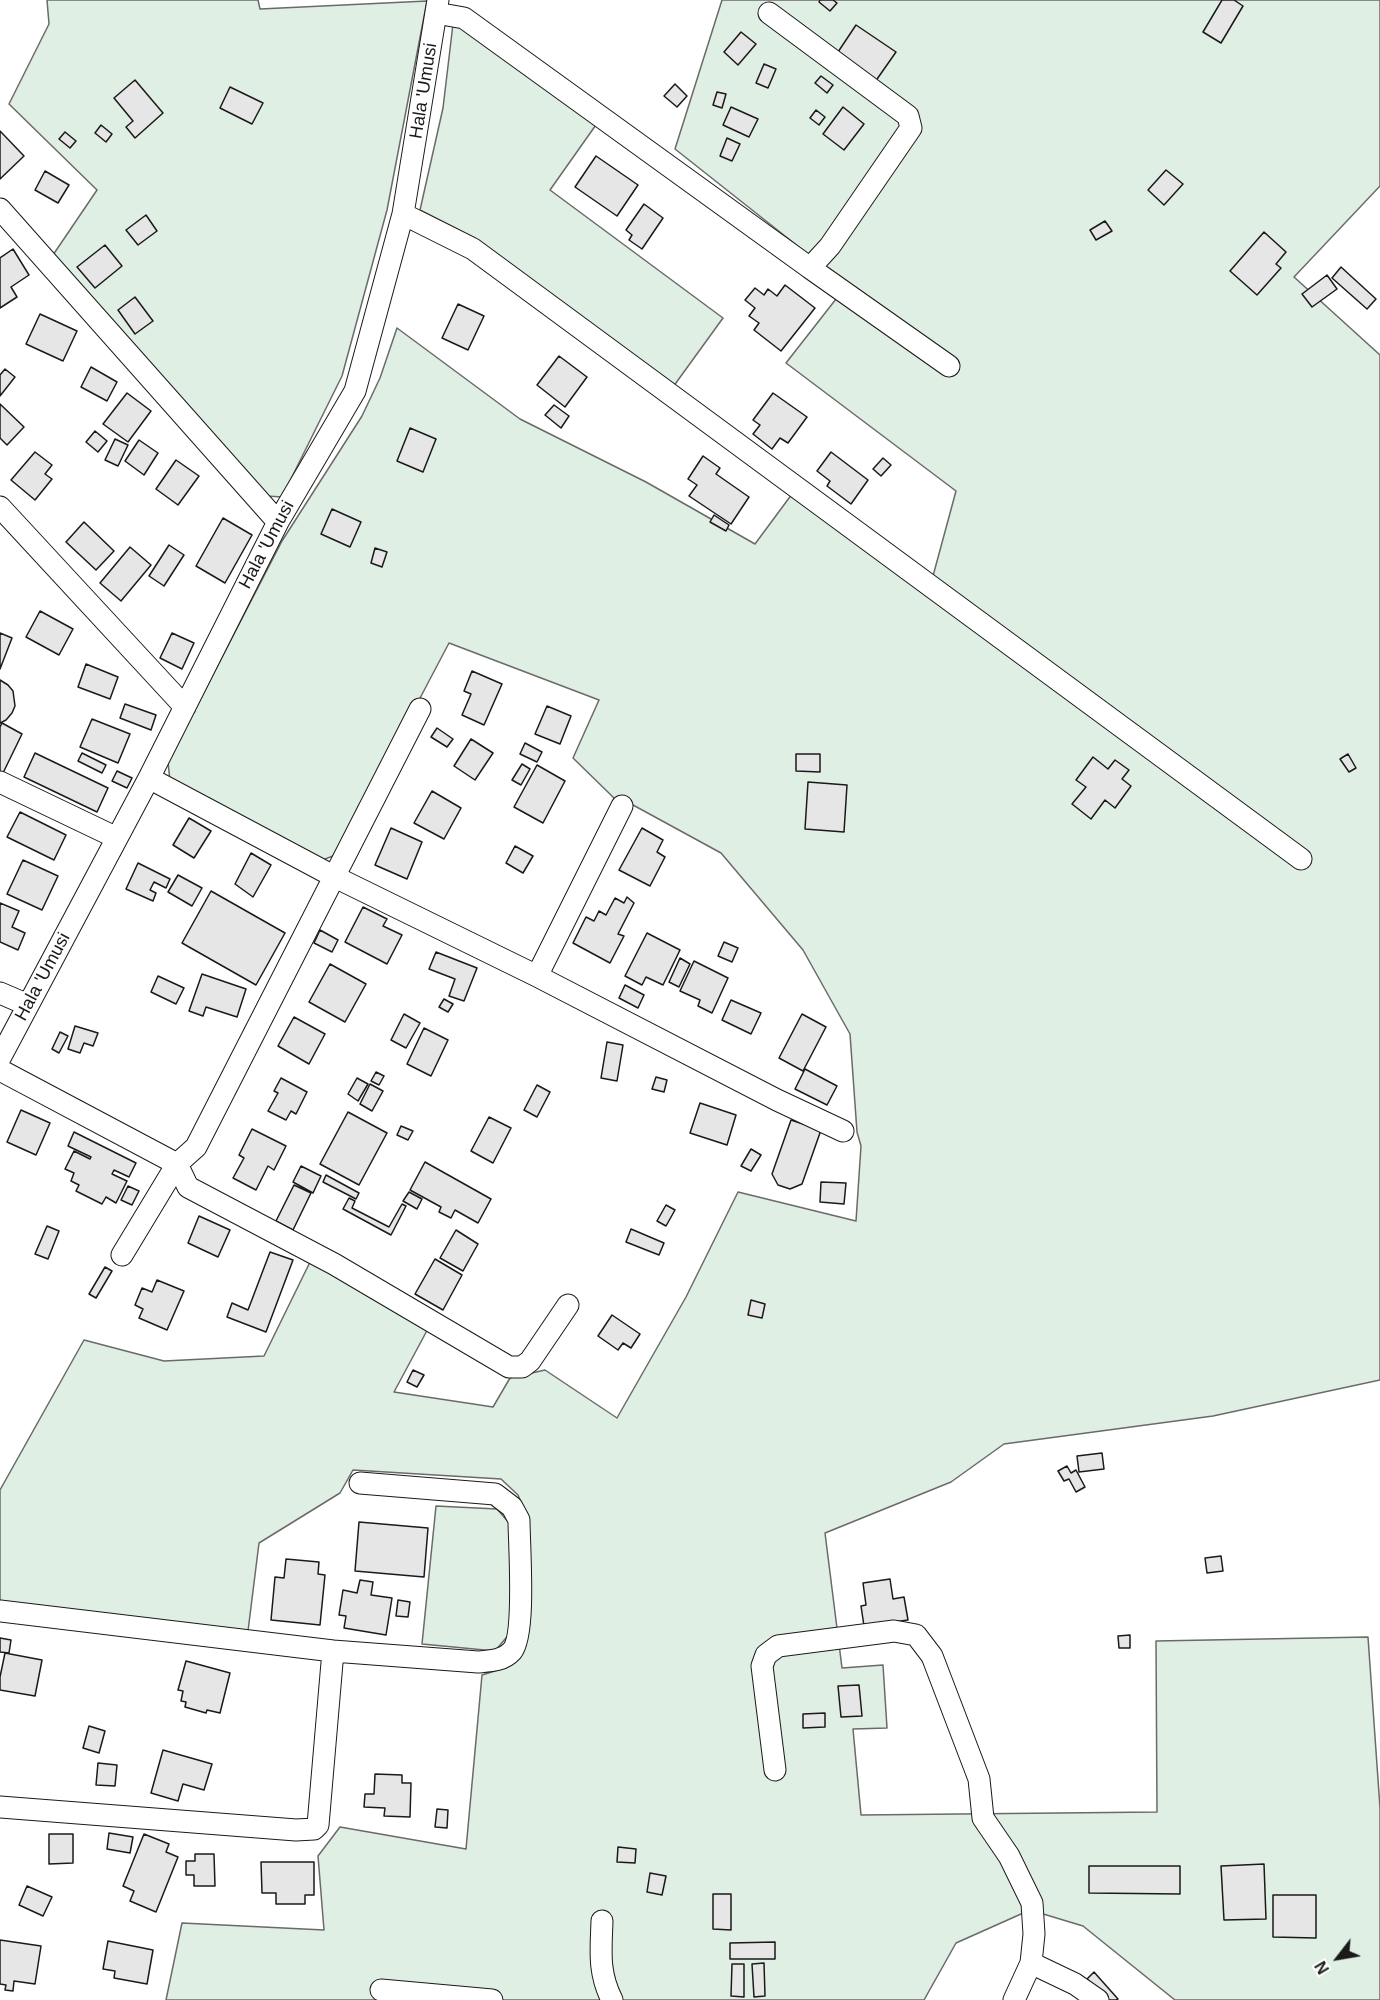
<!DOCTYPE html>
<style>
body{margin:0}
#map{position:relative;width:1380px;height:2000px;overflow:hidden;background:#fff;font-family:Arial,sans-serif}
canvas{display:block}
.north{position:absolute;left:1308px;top:1928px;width:60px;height:60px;-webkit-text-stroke:4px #fff;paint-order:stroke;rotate:239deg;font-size:16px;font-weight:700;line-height:24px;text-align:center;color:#1a1a1a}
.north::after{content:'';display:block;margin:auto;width:21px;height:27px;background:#1a1a1a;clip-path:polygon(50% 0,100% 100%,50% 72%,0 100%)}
</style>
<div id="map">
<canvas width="1380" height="2000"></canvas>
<div class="north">N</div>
</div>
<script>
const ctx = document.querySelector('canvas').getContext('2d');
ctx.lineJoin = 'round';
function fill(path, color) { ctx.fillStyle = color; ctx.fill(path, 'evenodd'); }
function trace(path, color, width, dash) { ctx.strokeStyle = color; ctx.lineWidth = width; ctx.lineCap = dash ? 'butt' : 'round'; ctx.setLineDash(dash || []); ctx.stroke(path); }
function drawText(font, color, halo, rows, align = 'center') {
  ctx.font = font + ' Arial,sans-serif'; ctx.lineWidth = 4.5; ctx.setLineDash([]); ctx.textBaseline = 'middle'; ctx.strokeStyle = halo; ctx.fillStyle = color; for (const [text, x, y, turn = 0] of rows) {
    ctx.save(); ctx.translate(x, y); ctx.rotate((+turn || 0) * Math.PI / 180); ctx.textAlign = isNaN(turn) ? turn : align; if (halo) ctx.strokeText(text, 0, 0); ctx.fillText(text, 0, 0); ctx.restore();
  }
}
const green = new Path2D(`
 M47,0H258L260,9L427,1L387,210L342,376L282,497L267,496L53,255L97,190L9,104L49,24Z
 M722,0H1380V186L1294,277L1380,355V1380L1213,1416L1004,1444L951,1482L825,1533L842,1668L883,1665L887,1728L853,1729L861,1815L1157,1812L1156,1641L1368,1637L1380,1808V2000H1175L1083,1926L1030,1910L956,1943L924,2000H166L182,1923L324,1930L318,1856L340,1827L466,1849L482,1675L498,1670L514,1660L528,1518L518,1495L501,1479L353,1470L340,1493L259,1543L247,1639L0,1613V1490L84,1340L164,1361L264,1356L312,1258L430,1325L394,1392L493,1407L510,1378L545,1370L617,1418L686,1297L738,1192L856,1221L861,1146L857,1132L850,1034L803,950L721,853L633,805L614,798L573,758L599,700L449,643L338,854L320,861L170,781L168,762L282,541L362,416L380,378L397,328L520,419L646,482L755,544L792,494L933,576L956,491L786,363L847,285L675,149Z
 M453,24L469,26L598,122L550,190L723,318L673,387L475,238L420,210L443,108Z
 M436,1506L497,1509L511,1525V1632L495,1651L422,1644Z`);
const building = new Path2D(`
 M820,0H833L837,3L830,11L819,2Z
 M1222,0H1234L1243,6L1221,43L1203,32Z
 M856,25L896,52L875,82L836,55Z
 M741,32L756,44L738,65L724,52Z
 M764,64L776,69L768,88L756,83Z
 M821,76L833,85L827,93L815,83Z
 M135,80L163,113L135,138L126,127L133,121L114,98Z
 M675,84L687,96L677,107L664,96Z
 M230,87L263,103L252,124L220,108Z
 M717,92L726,94L722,108L713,105Z
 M731,107L758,119L749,137L723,125Z
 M843,107L864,124L844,150L823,134Z
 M816,110L825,117L819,125L810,118Z
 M101,125L112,134L106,142L95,133Z
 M0,131L24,156L0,179Z
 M65,132L76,141L70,148L59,139Z
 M727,138L740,144L732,161L720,156Z
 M596,156L638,185L617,216L575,187Z
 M1166,170L1183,184L1164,205L1148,190Z
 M45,171L69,185L58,203L35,190Z
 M644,204L663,218L642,249L629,240L632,235L626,230Z
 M146,215L157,231L138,245L126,230Z
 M1105,221L1112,231L1096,240L1090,230Z
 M1264,232L1286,252L1276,264L1281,268L1257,295L1230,271Z
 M105,245L122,266L95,288L77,267Z
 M13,249L29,275L11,287L17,297L0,308V258Z
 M1341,267L1376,299L1367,309L1332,278Z
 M1327,275L1337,289L1312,307L1302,294Z
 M785,285L815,308L781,351L754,330L759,323L749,316L755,308L745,300L755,288L764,295L768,289L777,296Z
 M135,297L153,321L135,334L118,310Z
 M458,304L484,316L468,350L442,338Z
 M40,314L77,331L63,361L26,344Z
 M559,356L587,377L565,407L537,385Z
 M91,367L117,382L107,401L81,387Z
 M5,369L15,377L0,396V375Z
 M127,393L151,411L128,442L103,424Z
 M773,393L807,417L788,443L780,438L772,449L753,434L760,425L753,420Z
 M0,404L24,427L7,445L0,438Z
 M554,405L569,416L561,428L545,415Z
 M410,428L436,439L423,472L397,461Z
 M95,431L107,441L98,452L86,442Z
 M115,439L128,445L118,466L105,460Z
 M139,440L158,453L144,475L125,461Z
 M35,452L52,465L45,474L52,479L35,500L11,480Z
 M831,452L868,480L851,504L827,486L830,481L817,471Z
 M703,456L720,468L716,474L749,497L731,524L689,496L697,485L688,479Z
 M883,458L891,465L881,476L873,469Z
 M176,460L199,476L178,505L156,489Z
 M332,509L361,522L350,547L321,534Z
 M714,515L729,525L726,531L710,522Z
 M223,518L252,535L225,583L196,566Z
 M84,522L114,551L96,570L66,542Z
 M169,545L184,555L164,586L149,576Z
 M130,547L151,565L121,601L100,583Z
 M375,548L387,552L382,567L371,563Z
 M40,611L73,629L59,655L26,637Z
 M0,633L12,638L0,669Z
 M172,633L194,643L182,669L160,658Z
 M86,664L118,677L110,699L78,687Z
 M472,671L502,684L484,725L462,715L471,694L464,691Z
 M0,680L8,685L13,691L15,706L12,713L6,720L0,723Z
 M125,704L156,715L151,730L120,718Z
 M547,706L571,716L560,744L535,734Z
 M92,719L130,734L118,763L80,747Z
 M2,723L22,734L3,773L0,772V727Z
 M437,728L453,739L447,747L431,737Z
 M471,739L493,753L475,780L454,766Z
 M525,743L542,752L537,762L520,754Z
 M35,753L108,788L97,812L24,777Z
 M82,753L106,765L102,773L78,761Z
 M796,754H820V772L796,771Z
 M1348,754L1356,768L1349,772L1340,759Z
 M1093,757L1108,769L1115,760L1129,770L1122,779L1131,786L1115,808L1105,800L1091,819L1072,804L1086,787L1076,780Z
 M522,764L530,769L521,785L512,780Z
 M537,765L565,781L543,823L514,807Z
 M117,771L132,778L127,788L112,781Z
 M808,782L847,785L844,832L805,829Z
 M432,791L461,808L444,839L414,823Z
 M20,812L66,835L54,860L7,837Z
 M189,818L211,831L194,858L173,845Z
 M391,828L422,842L407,879L375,865Z
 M642,828L663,840L657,852L665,857L650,886L619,870Z
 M515,846L533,856L523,873L506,863Z
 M251,853L271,865L253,897L235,884Z
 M23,860L58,876L42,910L7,894Z
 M138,863L170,879L166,888L154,882L150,890L156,893L153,901L126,889Z
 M178,875L202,888L192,906L168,892Z
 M211,891L285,933L256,985L182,943Z
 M627,897L634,903L618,934L624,936L610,963L573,943L586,917L594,921L599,911L606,915L615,898L624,903Z
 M0,903L19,911L12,927L25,933L18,950L0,942Z
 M363,907L387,919L383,926L402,935L387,964L345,942Z
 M320,930L338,940L332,952L314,943Z
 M647,933L680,950L663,985L646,977L642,985L625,976Z
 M724,942L738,948L732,962L718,956Z
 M436,952L477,968L464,1001L449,996L455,979L429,969Z
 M680,958L690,964L679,987L669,982Z
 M694,961L728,978L712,1013L698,1006L700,1000L680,991Z
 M330,964L366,984L345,1022L309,1002Z
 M202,974L246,989L237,1017L206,1007L203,1016L189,1011Z
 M158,976L184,988L176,1004L151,992Z
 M625,985L644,995L638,1008L619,998Z
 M444,999L453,1004L448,1012L439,1007Z
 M731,1000L761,1013L751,1034L722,1020Z
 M404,1014L420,1023L406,1048L391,1040Z
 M802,1014L826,1027L803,1071L779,1058Z
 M294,1017L325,1034L309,1064L278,1046Z
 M75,1026L98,1033L93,1046L84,1043L80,1053L68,1049Z
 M424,1028L448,1040L431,1076L407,1064Z
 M60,1032L68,1036L59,1053L52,1049Z
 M607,1042L623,1045L617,1081L601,1078Z
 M805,1069L837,1086L827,1105L795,1089Z
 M376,1072L384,1076L379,1085L371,1081Z
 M656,1077L667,1080L664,1092L652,1089Z
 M281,1078L307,1092L296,1114L291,1111L286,1120L268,1111L278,1093L274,1091Z
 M357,1078L368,1084L358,1101L348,1094Z
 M370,1084L383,1091L372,1111L360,1104Z
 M537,1085L550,1092L537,1117L524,1110Z
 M700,1103L736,1115L727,1145L690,1133Z
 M21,1110L50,1123L36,1155L7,1142Z
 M348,1112L387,1133L359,1185L320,1164Z
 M489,1117L511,1128L493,1163L471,1151Z
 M791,1120L821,1130L802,1184L790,1189L778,1185L772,1174Z
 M401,1126L413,1131L408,1140L397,1135Z
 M252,1129L286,1146L274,1170L268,1166L256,1190L233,1178L244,1158L239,1155Z
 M74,1132L136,1163L129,1177L114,1170L112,1174L127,1181L116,1203L106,1197L102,1204L76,1191L79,1185L71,1181L74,1173L65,1169L74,1151L90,1159L91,1157L68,1146Z
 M751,1149L761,1155L751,1171L741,1166Z
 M425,1162L491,1199L478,1223L455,1210L451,1218L439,1212L441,1207L410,1190Z
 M301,1166L321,1176L313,1193L293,1182Z
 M326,1175L359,1193L356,1199L323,1182Z
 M821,1182L846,1183L844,1204L820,1202Z
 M294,1185L311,1193L293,1230L276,1221Z
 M128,1186L139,1191L132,1205L121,1200Z
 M409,1192L422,1199L417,1209L403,1201Z
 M349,1198L355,1201L352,1208L389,1227L402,1204L406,1206L391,1235L343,1209Z
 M666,1205L675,1210L666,1226L657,1221Z
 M199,1216L230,1230L218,1257L188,1243Z
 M47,1226L59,1231L48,1259L35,1254Z
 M631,1229L664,1243L659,1255L626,1242Z
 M456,1230L478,1244L463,1271L440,1258Z
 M270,1252L293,1260L266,1332L227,1317L232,1303L248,1310Z
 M435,1259L462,1275L443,1310L415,1294Z
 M105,1267L112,1271L96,1298L89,1294Z
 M157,1280L184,1291L167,1330L139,1318L143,1309L135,1305L142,1288L152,1292Z
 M751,1300L765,1304L762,1318L748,1315Z
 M612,1315L640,1334L631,1348L623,1343L618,1350L598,1336Z
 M413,1370L424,1375L417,1387L407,1382Z
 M1102,1453L1104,1469L1079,1472L1077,1456Z
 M1067,1466L1071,1473L1076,1470L1085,1487L1076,1492L1069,1479L1064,1481L1058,1471Z
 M359,1522L428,1528L424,1577L355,1571Z
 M1221,1556L1223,1571L1207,1573L1205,1558Z
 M286,1559L319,1562L318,1574L325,1575L320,1625L271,1620L275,1577L284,1578Z
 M890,1579L893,1599L904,1597L908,1620L864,1626L861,1606L866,1605L863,1583Z
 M360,1580L373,1582L371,1595L392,1598L386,1635L344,1628L346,1616L339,1615L343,1590L357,1593Z
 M398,1600L410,1602L408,1617L396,1616Z
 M1130,1635V1648H1119L1118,1636Z
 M0,1638L11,1640L9,1653L0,1652Z
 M5,1653L42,1660L35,1696L0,1690V1677Z
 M186,1661L230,1673L220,1713L207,1710L206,1713L185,1707L186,1702L181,1701L183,1691L178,1690Z
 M859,1685L862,1716L841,1717L838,1686Z
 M825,1713V1727L803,1728V1714Z
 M89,1726L105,1731L99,1753L83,1748Z
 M163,1750L212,1764L204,1790L183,1784L178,1801L151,1793Z
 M98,1763L117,1765L115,1786L96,1785Z
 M375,1774L402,1775V1783H411L410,1817L384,1816L385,1808L364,1807L365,1794H374Z
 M437,1809L448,1810L447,1828L435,1827Z
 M109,1833L133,1837L130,1853L107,1849Z
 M49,1834H73V1863L49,1864Z
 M144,1834L169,1844L166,1852L178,1857L156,1912L130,1901L134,1891L123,1886Z
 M618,1847L636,1849L635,1863L617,1862Z
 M195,1854H214L215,1886H194V1875H186V1861H195Z
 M261,1862H314V1895H305V1904H276V1893H262Z
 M1264,1864L1266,1919L1224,1920L1221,1866Z
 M1089,1866H1180V1894L1089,1893Z
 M650,1873L666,1876L662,1895L647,1892Z
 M27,1886L52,1897L43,1916L19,1905Z
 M713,1894H731V1930L713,1929Z
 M1273,1895H1316V1938L1273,1937Z
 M0,1940L41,1946L35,1984L14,1981L13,1991L5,1990L6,1985L0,1984Z
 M108,1941L153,1950L147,1984L114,1978L115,1971L103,1969Z
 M775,1942V1959H730V1943Z
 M764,1963L765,1996L754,1997L752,1964Z
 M732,1964H744V1997L731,1996Z
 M1094,1972L1118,1999L1116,2000H1106L1087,1979Z`);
const minor = new Path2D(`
 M436,13L464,18L810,268L830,246L911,128L908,116L769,13
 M0,209L278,522
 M403,214L473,249L1301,859
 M810,268L949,366
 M0,507L185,707
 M149,778L333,876L537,976L777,1100L843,1131
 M0,782L117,838
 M537,976L622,806
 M0,993L28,1005
 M0,1058L149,778L278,522L355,391L403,214L438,0
 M0,1070L177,1164L196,1147L420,709
 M177,1164L188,1187L334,1264L509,1367H522L530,1361L568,1305
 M122,1255L177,1164
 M0,1611L333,1651L318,1825L314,1829L296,1830L0,1807
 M333,1651L478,1662C490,1661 503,1661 512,1651C526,1635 519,1544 519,1520L512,1507L495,1494L360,1483
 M775,1770L762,1666L766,1655L778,1646L894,1631L916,1635L932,1656L979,1779L983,1818L1009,1856L1032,1903L1034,1934L1031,1963L1014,2000
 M602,1921C601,1951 598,1972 612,2000
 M1031,1963L1075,1984L1098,2000
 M381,1990L492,2000`);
const streetNames = [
 ["Hala 'Umusi",424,91,-81],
 ["Hala 'Umusi",267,545,-62],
 ["Hala 'Umusi",43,977,-62]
];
fill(green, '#e0efe3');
trace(green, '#6a6a6a', 1.5);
fill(building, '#e6e6e6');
trace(building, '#1a1a1a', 1.5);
trace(minor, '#1a1a1a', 23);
trace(minor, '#fff', 21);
drawText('18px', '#1a1a1a', '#fff', streetNames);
</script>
